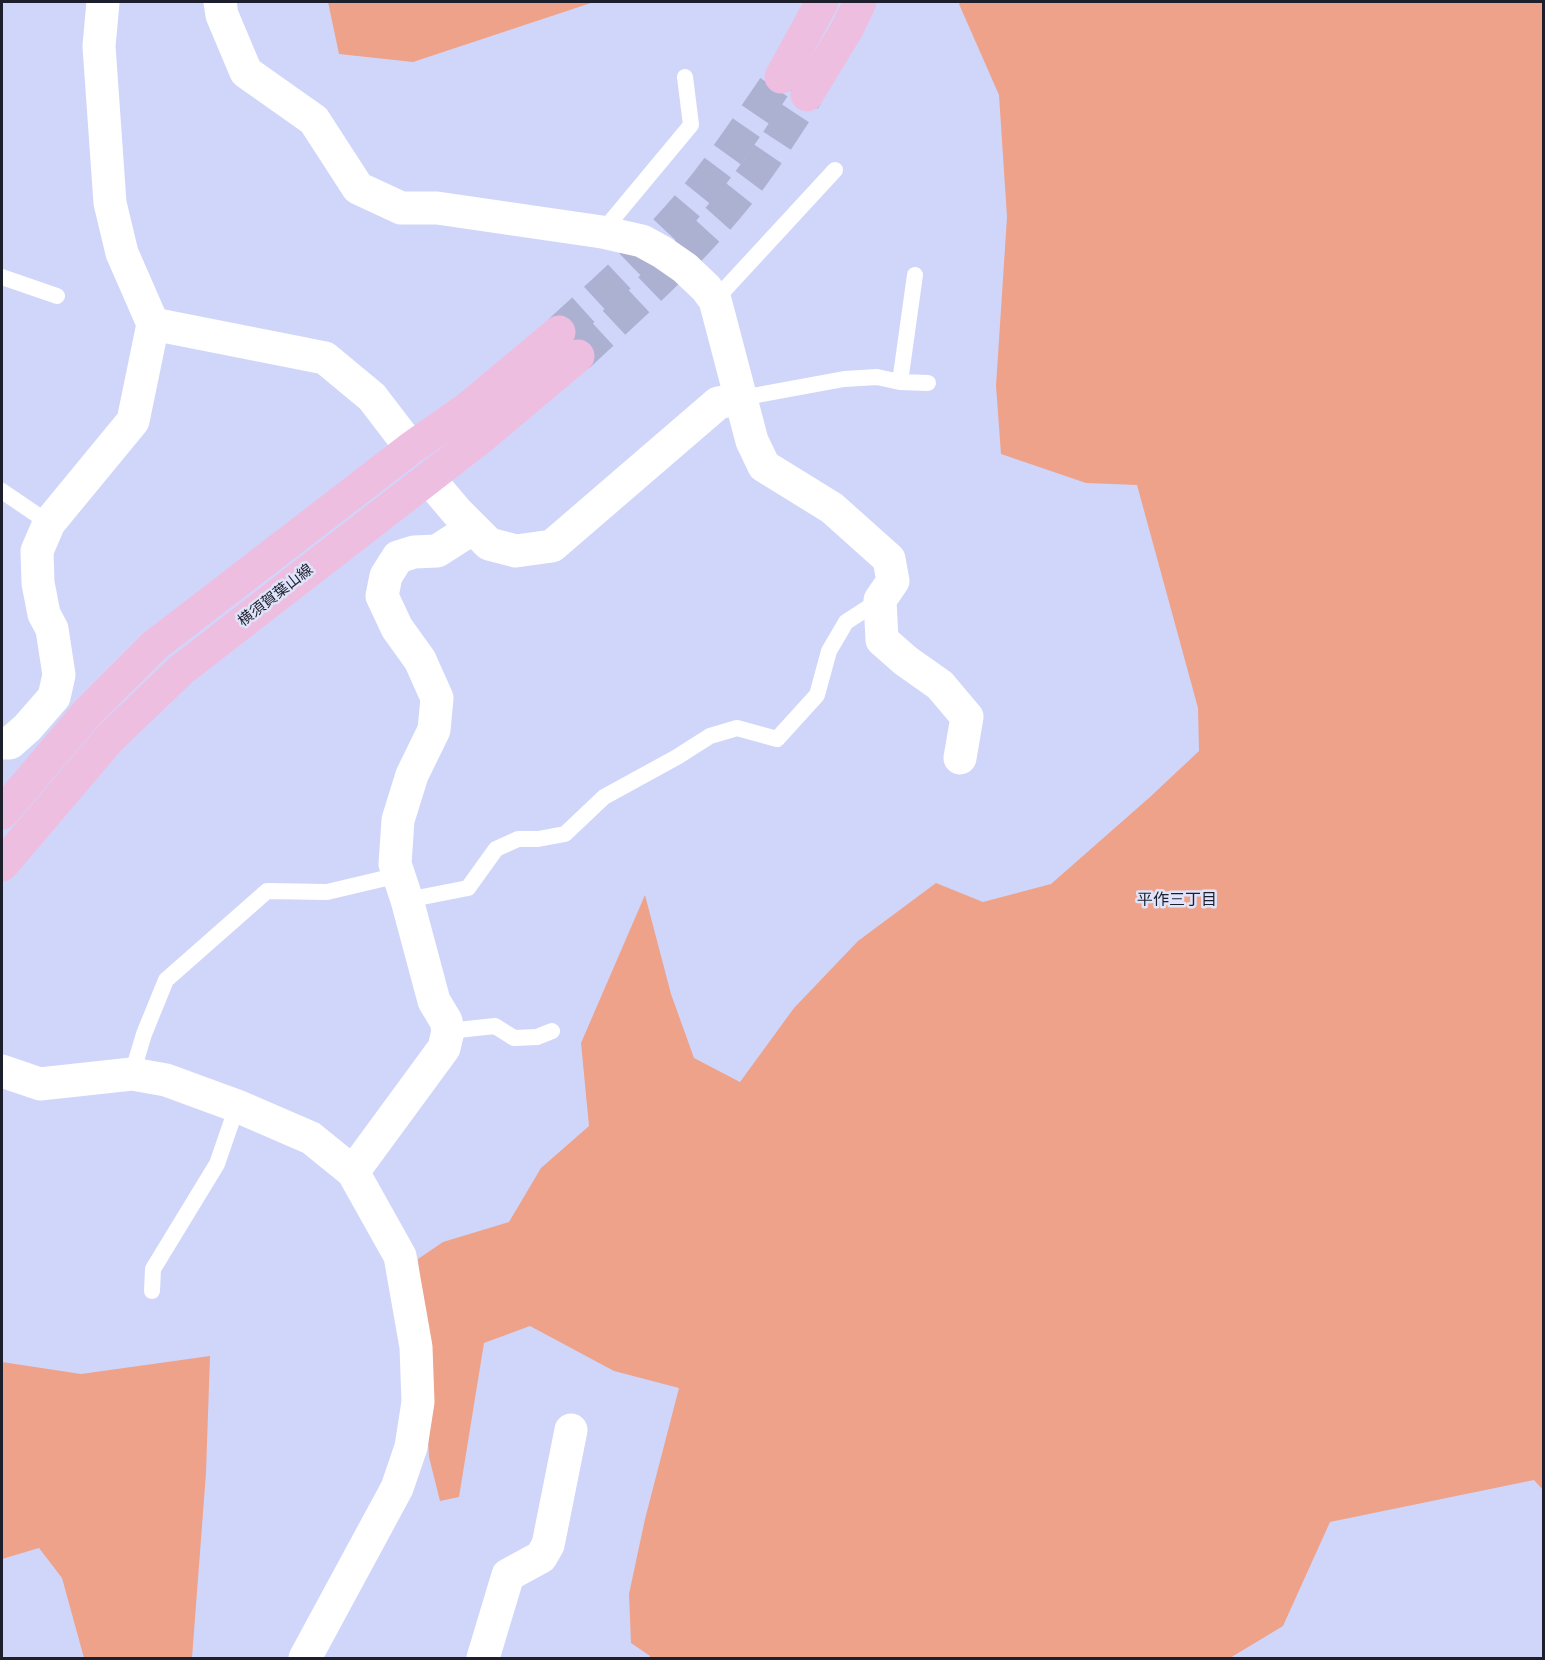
<!DOCTYPE html>
<meta charset="utf-8">
<style>
body{margin:0}
#map{position:relative;width:1545px;height:1660px;overflow:hidden;background:#d0d6fa;font-family:Poppins,sans-serif}
canvas{display:block}
.frame{position:absolute;inset:0;border:3px solid #1d1f2c;pointer-events:none}
</style>
<div id="map">
<canvas width="1545" height="1660"></canvas>
<div class="frame"></div>
</div>
<script>
const ctx = document.querySelector('canvas').getContext('2d');
ctx.lineJoin = 'round';
function fill(path, color) { ctx.fillStyle = color; ctx.fill(path, 'evenodd'); }
function trace(path, color, width, dash) { ctx.strokeStyle = color; ctx.lineWidth = width; ctx.lineCap = dash ? 'butt' : 'round'; ctx.setLineDash(dash || []); ctx.stroke(path); }
function drawText(font, color, halo, rows, align = 'center') {
  ctx.font = font + ' Poppins,"Noto Sans JP",sans-serif'; ctx.lineWidth = 5; ctx.setLineDash([]); ctx.textBaseline = 'middle'; ctx.strokeStyle = halo; ctx.fillStyle = color; for (const [text, x, y, turn = 0] of rows) {
    ctx.save(); ctx.translate(x, y); ctx.rotate((+turn || 0) * Math.PI / 180); ctx.textAlign = isNaN(turn) ? turn : align; if (halo) ctx.strokeText(text, 0, 0); ctx.fillText(text, 0, 0); ctx.restore();
  }
}
const green = new Path2D(`
 M328,2H594L413,62L339,54Z
 M961,2H1543V1490L1534,1480L1330,1522L1283,1626L1230,1658H649L650,1656L631,1643L629,1594L645,1519L679,1388L614,1371L530,1326L484,1343L459,1497L440,1501L429,1457L418,1259L443,1242L509,1222L541,1168L589,1126L581,1043L645,895L671,994L694,1058L740,1082L794,1008L858,941L936,883L983,902L1051,884L1150,797L1199,751L1198,708L1137,485L1086,483L1001,454L996,386L1007,217L999,95L959,4Z
 M210,1356L206,1473L192,1658H84L62,1578L39,1548L2,1559V1362L81,1374Z`);
const primaryTunnel = new Path2D(`
 M559,332C607,288 657,244 698,193C728,156 754,116 781,77
 M578,356C630,308 683,260 728,207C758,172 782,133 807,95`);
const service = new Path2D(`
 M602,232L691,125L685,77
 M2,277L57,296
 M715,300L835,170
 M900,382L915,275
 M741,398L844,379L877,377L900,382L928,383
 M2,491L49,523
 M407,900L468,888L496,849L518,839H538L565,834L604,797L677,757L710,736L737,728L777,739L817,695L829,651L846,622L880,600
 M448,1031L495,1026L514,1038L537,1037L552,1031
 M132,1074L144,1034L166,980L267,891L327,892L399,875
 M152,1291L153,1269L217,1164L237,1106`);
const minor = new Path2D(`
 M220,2L222,15L246,72L314,120L358,188L401,208H437L602,232L642,241L662,252L685,268L706,288L715,300L752,441L764,466L832,508L889,559L893,581L880,600L882,640L906,661L940,685L967,717L960,758
 M153,324L325,358L372,397L411,448
 M429,479L457,512L489,544L516,551L552,546L718,403L741,398
 M2,743H10L27,728L54,697L59,675L52,629L44,614L38,583L37,551L49,523L133,421L153,324L122,253L110,203L99,46L103,2
 M2,1071L40,1084L132,1074L166,1080L237,1106L311,1138L353,1172L400,1256L416,1347L418,1402L411,1447L397,1488L305,1658
 M353,1172L444,1048L448,1031L446,1021L434,1001L407,900L395,864L398,820L412,775L434,730L437,698L420,660L397,628L382,596L386,576L398,557L414,552L437,551L473,528
 M483,1658L508,1575L541,1557L548,1545L571,1430`);
const primary = new Path2D(`
 M781,77L822,2
 M807,95L847,29L860,2
 M2,813L87,713L155,645L411,448L468,408L559,332
 M2,865L110,738L181,670L483,436L578,356`);
const streetNames = [
 ["横須賀葉山線",276,596,-38]
];
const neighbourhoodNames = [
 ["平作三丁目",1177,901]
];
fill(green, '#eea28a');
trace(primaryTunnel, '#acb1d1', 33, [33, 16]);
trace(service, '#fff', 16);
trace(minor, '#fff', 33);
trace(primary, '#eebee0', 33);
drawText('15px', '#1d1f2c', '#e0e4fa', streetNames);
drawText('16px', '#1d1f2c', '#e0e4fa', neighbourhoodNames);
</script>
